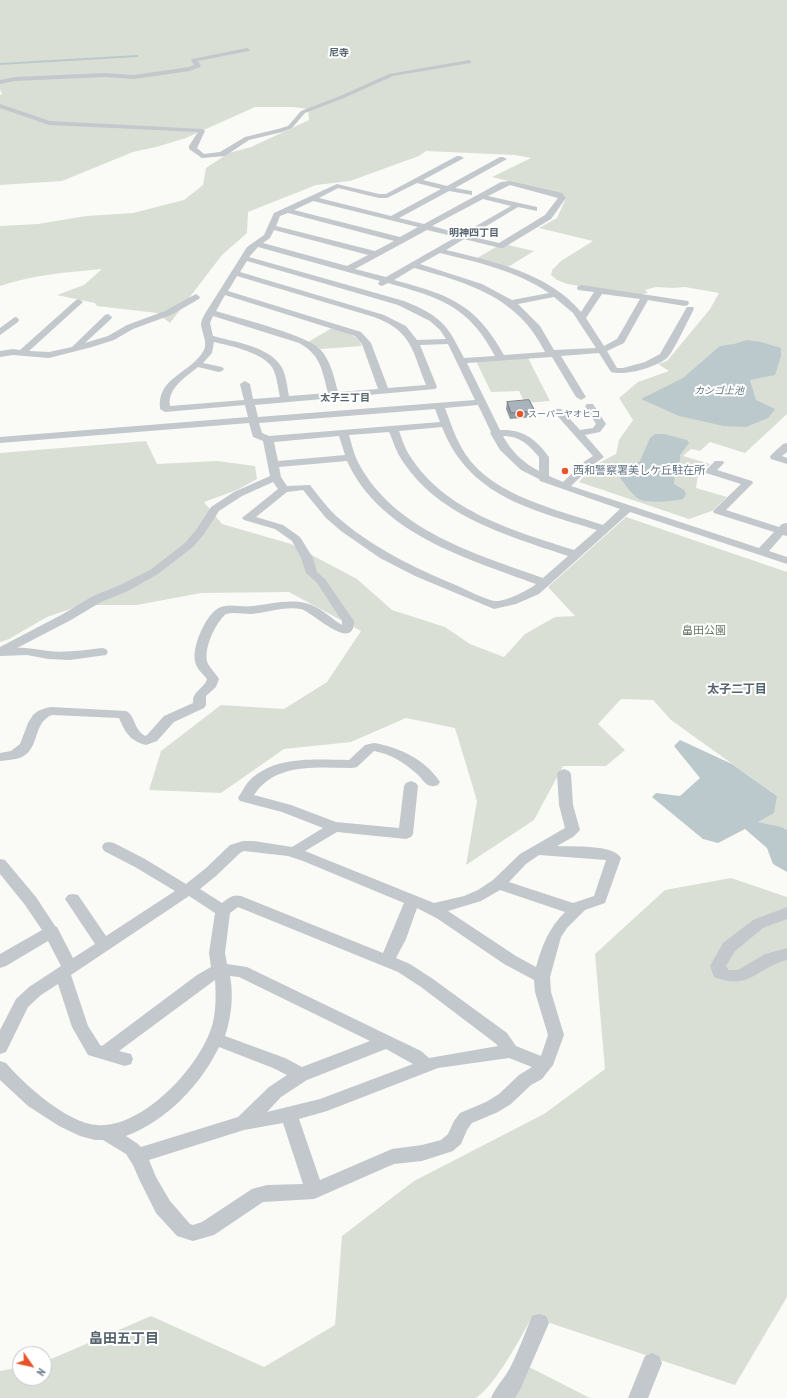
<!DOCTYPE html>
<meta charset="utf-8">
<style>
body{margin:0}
#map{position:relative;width:787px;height:1398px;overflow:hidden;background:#fafaf7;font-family:"PT Sans Narrow",sans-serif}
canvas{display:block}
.north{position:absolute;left:12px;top:1346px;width:40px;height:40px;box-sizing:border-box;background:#fff;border:1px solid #c1c8ce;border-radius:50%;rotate:124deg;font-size:11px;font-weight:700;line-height:16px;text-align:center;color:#647684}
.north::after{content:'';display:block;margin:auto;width:14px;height:18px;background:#ea5327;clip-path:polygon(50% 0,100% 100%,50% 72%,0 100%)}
</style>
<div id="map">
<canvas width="787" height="1398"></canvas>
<div class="north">N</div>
</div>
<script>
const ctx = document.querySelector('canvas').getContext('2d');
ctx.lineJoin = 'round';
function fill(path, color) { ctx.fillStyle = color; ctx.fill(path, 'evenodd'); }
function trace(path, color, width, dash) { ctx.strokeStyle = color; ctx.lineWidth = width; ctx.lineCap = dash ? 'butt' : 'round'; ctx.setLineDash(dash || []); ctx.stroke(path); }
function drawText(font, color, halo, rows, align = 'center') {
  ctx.font = font + ' "PT Sans Narrow","Noto Sans JP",sans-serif'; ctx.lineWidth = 4; ctx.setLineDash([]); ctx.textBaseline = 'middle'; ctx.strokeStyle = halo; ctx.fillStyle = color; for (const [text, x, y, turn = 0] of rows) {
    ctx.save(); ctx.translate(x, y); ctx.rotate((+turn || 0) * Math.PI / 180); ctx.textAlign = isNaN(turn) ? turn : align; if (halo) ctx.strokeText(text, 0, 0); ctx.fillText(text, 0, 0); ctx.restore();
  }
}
const green = new Path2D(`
 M0,0H787V414L745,453L710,442L700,451L691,449L683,456L710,464L698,475L696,488L727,497L712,511L689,519L579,482L593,466L616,454L619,440L633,420L619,398L638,382L669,371L658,364L667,361L672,355L710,309L719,293L685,287L673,288L656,287L645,290L648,293L639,295L567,284L557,280L551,275L552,270L561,261L593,241L539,228L557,218L566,198L562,194L492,177L531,158L515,155L426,151L419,156L350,181L316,185L248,212L247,233L222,255L170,323L157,313L97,306L95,303L57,295L84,285L102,269C68,272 32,275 0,286V226L38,224L86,216L133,213L184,200L203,185L206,168L229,153L251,147L309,120L308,109L293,107H255L186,138L156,147L133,152L62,181L0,185V95L2,94L0,89Z
 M508,245L534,251L508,267L477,258L496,247L502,248Z
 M332,328C343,332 358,334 362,346L321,349L308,342Z
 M528,358L550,401L525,403L519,391L491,392L476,361Z
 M146,441L157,464L217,461L255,466L257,479L237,490L204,502L222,524L291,544L357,579L392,610L445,627L470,644L504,657L525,634L555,617L575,616L548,587L626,517L787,572V830L782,827L757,822L777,796L671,720L653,700L621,699L598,724L625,750L606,766H563L534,820L466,865L477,801L455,728L406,718L351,742L284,749L221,793L149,790L161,751L221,705L284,709L327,682L361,631L289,592L201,593L137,605H82L47,617L9,639L0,642V453Z
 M731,878L787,897V1297L735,1385L532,1317C519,1340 497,1383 476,1398H0V1371L20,1367V1378H44V1362L151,1316L264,1367L335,1325L342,1236L414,1181L544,1114L605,1069L595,954L665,890Z
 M527,1366L590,1398H508Z`);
const water = new Path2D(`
 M747,340L761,342L781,348V356L775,375L750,380L756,400L775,409L768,418L746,427L724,426L679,416L641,399L683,378L720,346L734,344Z
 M655,434H664L687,440L689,443L680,455C682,469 674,472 674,484L684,490L686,494L683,499C674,501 647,504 639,499C630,493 623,482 617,473L640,461L650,438Z
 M680,740L732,764L777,796L774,813L758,822L782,827L787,830V872L773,864L767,848L745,829L718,843L703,839L652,797L656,793L680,796L700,778L674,746Z`);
const stream = new Path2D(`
 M0,64L137,56`);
const minor = new Path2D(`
 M247,48L250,50L249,51L198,61L201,66L200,67L190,71L134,79L105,77L15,81L0,84V80L15,77L105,73L134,75L189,67L194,65L191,60L192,59Z
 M469,60L471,61V63L393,76L344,98L305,113L292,128L282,132L249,140L225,156L202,158L189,149V146L198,132L49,125L0,108V104L50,121L202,129L205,131L197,148L204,154L220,152L245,137L278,129L288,126L301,111L340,96L389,74Z
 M457,156H460L464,158L423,180L447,186L500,157H503L507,159L455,188L472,191V195L449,191L399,218L424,224L501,182L510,181L562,193L566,198L551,219L503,248H500L464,239L446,250C492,261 549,273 581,312L594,292L578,290L577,288L578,286L581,285L688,301L689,303L688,305L685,306L648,300L624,343L607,351L617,368H623L645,362L660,354L687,307H693L694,309C689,318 673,353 667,358C655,368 625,376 611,372L599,353L561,356L586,397L581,400L576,397L552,357L467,363L500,430C523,429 536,439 549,457V476L563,482L585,461L593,456L553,411L555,409H561L580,430L593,428L596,424L585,406L587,404H593L606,424L600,432L585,435L604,457L593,465L571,486L759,548L774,532L714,513L713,511L741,484L706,473L705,471L715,461H723L724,463L717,470L752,481L753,483L726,510L779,527L782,524L787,523V536L783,535L769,551L787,557V564L630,512L539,594L516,604L494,609L415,576L380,558L341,531L326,518L303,490L287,492L256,517L283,525L300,537L313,558L317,572L325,579L354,621C354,654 311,611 301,609C284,606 267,613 251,614C243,614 234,612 226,614C216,622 202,650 208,664C211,669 216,674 219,679L216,687L206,696V705L204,708L174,722L157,741L146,745C130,741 125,732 119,718L52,715C33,722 40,748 22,757C15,760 7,760 0,761V753L11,751L20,744L28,723L33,715L38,711L46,708L51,707L126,711C136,716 133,729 145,736L147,735L164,716L193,703C192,691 204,689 207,679C202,673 196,668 195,661C192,647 205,617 217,609C228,602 241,608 253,606C270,604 288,599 305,603C320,606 330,618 342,625V621L317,583L306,573L301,558L292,541L275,529L244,520L242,518L278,489L273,482L242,496L219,511L204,534L193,547L158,574L128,591L101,602L71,620L17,648C28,647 37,650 48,651C66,653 84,650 102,648L106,649L108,652L106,655L70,660L48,659L27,655L0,656V647L63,614L93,596L120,585L150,570L185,543L196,530L211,507L234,492L270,476L263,441L253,437L249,423L0,443V437L248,417L245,405L165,412L160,409C156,377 192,373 204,350C208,341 201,332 201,323C202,319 204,315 206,312L247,247L264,235L274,213L337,184L379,194H386ZM417,183L441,189L391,216L319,198L338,188L379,198H387ZM510,185L558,198L545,215L499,243L470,236L518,207L537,211V207L488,196ZM483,199L511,206L462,234L432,226ZM313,201L418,227L400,237L294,210ZM288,213L394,241L375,251L276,226L280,216ZM274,230L368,255L347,266L263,243L270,238ZM427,230L456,237L386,277L355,269ZM258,247L380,281L378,283L379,285L382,286L388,283C440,298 468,305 495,356L464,358C447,324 441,316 404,301L249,257ZM440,253C477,262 517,271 549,293L512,300L482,284L420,264ZM247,261L398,305L430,321L440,330L446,339L417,340L406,326L384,315L240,272ZM414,268C469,283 518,297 545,352L504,355C475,303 449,295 394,280ZM237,276L374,317C412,331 412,350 426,385L388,388L371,343L361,332L228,291ZM602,294L640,299L617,339L604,346L586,318ZM225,295L355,336L362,344L378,389L338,392C334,377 331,361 320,349C307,335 238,318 216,311ZM554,297L573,313L596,348L554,350L540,326L518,304ZM213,316L299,343C321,355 322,370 328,393L289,396C287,386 286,374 281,366C268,346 234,342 213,336L210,323ZM214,342C231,346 265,353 273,369C277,377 278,388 280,397L253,399L250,384L245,381L240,384L244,400L170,406C167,388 186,377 198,367L219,372L222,371L224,369L222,367L203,363L212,353ZM448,344L475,400L258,417L255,405L435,389L437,387L420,345ZM478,405L491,432L490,433L500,450L521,470L539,479L540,481L620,509L603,525C558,510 494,496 466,455C456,440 451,424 445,408ZM435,409L440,422L269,436L262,433L259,423ZM442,427C469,497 533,510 597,530L574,550C515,531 445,512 410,456C405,449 402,439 399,431ZM389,432C393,440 395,449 400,457C436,516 506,535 568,556L543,578C476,554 395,531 359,464C354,455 352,445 349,435ZM339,436L345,455L278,461L274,442ZM503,436C520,436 529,445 539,457V471C523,463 511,451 503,436ZM347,461C380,534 468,559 536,584C529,590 505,602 495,601C486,600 467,590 458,586C414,568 371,547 335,515C326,506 318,495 310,485L287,486L281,477L279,467Z
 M196,294L200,297L199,299L171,315L133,329L114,340L92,347L49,358L13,355L0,357V351L13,349L20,350L76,300L79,299L83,302L29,351L49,352L72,347L105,315L108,314L112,317L111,319L85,343L108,336L127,325L165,311Z
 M15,317L18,318L19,320L18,322L0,335V328Z
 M787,443V452L782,456L787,458V464L771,459L770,457L771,455L783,444Z
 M374,743C399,747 426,760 440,782L438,785C435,786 432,787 428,785C424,783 421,777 417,774C405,763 391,754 374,751L357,767L352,768C317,768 276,762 254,795L291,805L336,822L399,828L404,786L406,783L411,781L416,783L418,786L413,834L411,837L406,839L337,832L305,851L434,903L464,896L478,890L493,880L520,854L565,828L559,805L557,774L559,771L564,769L569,771L571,774L573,805L580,830L573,837L557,846C573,847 613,844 621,858L605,903L585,910L567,928L561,937L550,977L551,992L564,1035L553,1065L542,1079L531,1085L511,1104L498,1112L472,1123L467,1130L461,1144L453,1151L422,1161L394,1164L314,1199L263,1202L214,1235L193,1241L177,1236L156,1213L139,1179L133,1165L126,1154L103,1140H95L80,1136L59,1126L28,1106L0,1080V1061L6,1063C25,1085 67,1123 97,1125C143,1129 203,1064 213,1022C216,1010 216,993 215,980L119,1051L131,1054L133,1059L131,1064L125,1066L88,1055L72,1027L58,984L41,995L28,1007L6,1052L0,1054V1030L16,999L29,987L61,966L48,941L6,966L0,968V954L42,930L25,905L0,874V859L5,860L36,897L55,926L57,927L73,958L95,944L65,899L68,895L73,894L78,895L106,936L175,891L135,867L104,851L102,847L104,843L109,842L114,843L145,859L186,884L206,868L230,845L243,841H254L292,847L323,828L282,812L240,801L238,798C242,792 245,785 250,780C276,755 316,760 349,760L365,745ZM244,851L288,856L303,861L404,903L383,953L241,896C233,894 229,898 222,903L200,889L216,876L240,853ZM539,855L606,860L594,896L573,903L509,882L526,864ZM500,890L565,912C549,928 542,945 536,967L516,956L448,911L481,901ZM189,896L215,913L209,953L211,967L197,975L102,1046L100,1045L88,1026L71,975ZM238,907L398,972L421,987L495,1043L498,1046L429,1058L421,1051L247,967L227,964L225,953L230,913ZM417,908L438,919L504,964L534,980L535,992L548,1035L541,1056L516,1046L507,1033L433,979L410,964L396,958L406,939ZM230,976L239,977L370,1041L302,1067L285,1058L225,1036C231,1018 234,996 230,976ZM219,1047L273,1068L287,1075L269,1087L238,1117L141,1147L138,1144L126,1136C166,1121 200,1086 219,1047ZM386,1049L413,1064L320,1099L267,1112L281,1097L307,1080ZM509,1058L532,1067L519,1075L499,1094L486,1102L460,1113L454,1121L448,1134L441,1140L422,1145L392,1149L320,1180L299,1119L327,1111L438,1068ZM283,1123L303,1184L267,1185L252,1189L202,1222L193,1225L190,1224L170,1201L156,1177L149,1160L244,1130Z
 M787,907V919L763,928L735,951L726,966L729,970H738L765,954L787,948V960C756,968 750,991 714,977L710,966L723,943L753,920Z
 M539,1314L546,1316L549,1323L520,1390L515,1398H491C496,1386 505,1378 511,1366C519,1350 525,1333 532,1316Z
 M652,1353L659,1356L662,1363L648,1398H628L645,1356Z`);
const wall = new Path2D(`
 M507,402L535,411L534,417L510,419L506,409Z`);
const building = new Path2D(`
 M529,400L535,411L511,413L507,402Z`);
const markers = [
 [520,414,4,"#ea5327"],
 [565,471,4,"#ea5327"]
];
const farPoinames = [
 ["スーパーヤオヒコ",528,414]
];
const farNeighbourhoodnames = [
 ["尼寺",339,53],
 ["明神四丁目",474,233],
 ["太子三丁目",345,398]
];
const farWaternames = [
 ["カンゴ上池",719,391]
];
const poiNames = [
 ["西和警察署美しケ丘駐在所",573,471]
];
const parkNames = [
 ["畠田公園",704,631]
];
const neighbourhoodNames = [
 ["太子二丁目",737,690]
];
const nearNeighbourhoodnames = [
 ["畠田五丁目",124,1339]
];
fill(green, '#dadfd6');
fill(water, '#bbc8cc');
trace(stream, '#bbc8cc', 2);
fill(minor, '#c3c8cc');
fill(wall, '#929a9f');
fill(building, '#aab3b9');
trace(building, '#777d82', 1);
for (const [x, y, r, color] of markers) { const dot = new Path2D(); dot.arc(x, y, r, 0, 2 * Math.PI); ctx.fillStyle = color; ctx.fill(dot); trace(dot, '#fff', 1.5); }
drawText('9px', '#647684', '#fff', farPoinames, 'left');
drawText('bold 10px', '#56646e', '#fff', farNeighbourhoodnames);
drawText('italic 10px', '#5e757d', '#fff', farWaternames);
drawText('11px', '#647684', '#fff', poiNames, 'left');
drawText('11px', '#677a63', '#fff', parkNames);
drawText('bold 12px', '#56646e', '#fff', neighbourhoodNames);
drawText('bold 14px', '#56646e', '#fff', nearNeighbourhoodnames);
</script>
